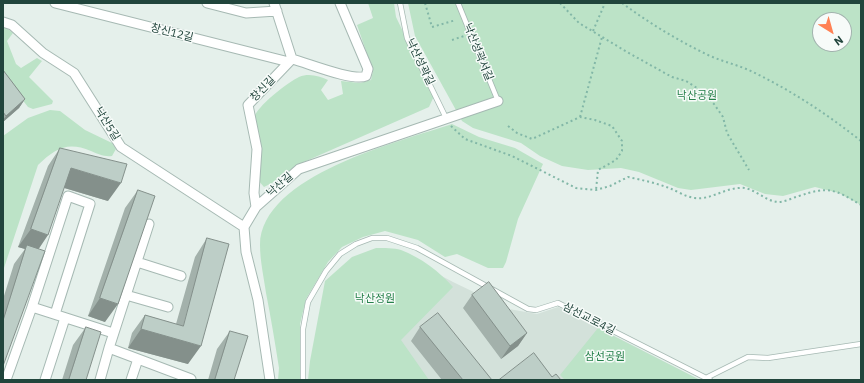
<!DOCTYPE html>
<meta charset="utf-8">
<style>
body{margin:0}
#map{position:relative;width:864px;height:383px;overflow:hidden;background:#e5f0eb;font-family:"IBM Plex Sans",sans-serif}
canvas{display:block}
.frame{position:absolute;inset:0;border:4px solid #21453c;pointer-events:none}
.north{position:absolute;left:812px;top:12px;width:40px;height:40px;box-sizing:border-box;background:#f7fbf9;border:1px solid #a1b2ad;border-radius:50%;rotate:143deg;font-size:11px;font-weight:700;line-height:16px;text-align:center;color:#21453c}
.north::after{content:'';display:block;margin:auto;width:14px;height:18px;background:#ff8154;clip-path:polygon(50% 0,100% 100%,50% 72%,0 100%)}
</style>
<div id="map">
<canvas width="864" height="383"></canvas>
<div class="frame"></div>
<div class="north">N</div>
</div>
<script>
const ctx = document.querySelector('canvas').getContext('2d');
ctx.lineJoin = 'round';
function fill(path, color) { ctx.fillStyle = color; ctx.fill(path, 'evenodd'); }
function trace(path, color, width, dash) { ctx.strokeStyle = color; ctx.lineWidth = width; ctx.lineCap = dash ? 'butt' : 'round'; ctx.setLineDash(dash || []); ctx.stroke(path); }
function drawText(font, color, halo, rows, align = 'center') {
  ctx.font = font + ' "IBM Plex Sans","Noto Sans KR",sans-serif'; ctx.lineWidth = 3; ctx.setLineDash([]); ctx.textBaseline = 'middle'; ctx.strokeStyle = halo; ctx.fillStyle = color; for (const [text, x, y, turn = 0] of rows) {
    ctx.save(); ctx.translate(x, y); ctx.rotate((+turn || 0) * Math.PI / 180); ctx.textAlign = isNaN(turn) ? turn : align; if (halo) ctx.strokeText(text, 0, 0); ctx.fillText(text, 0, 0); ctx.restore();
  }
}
const built = new Path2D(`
 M400,254L453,282L509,309L537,314L558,307L700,380H312Z`);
const green = new Path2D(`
 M368,3H394L396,17L434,96L429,107L297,165L272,183L264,187L257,179C260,168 263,156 260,145C259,137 253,126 254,118C256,107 288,82 299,77C309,73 319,76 328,80L321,90L328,100L343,94L341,81L360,83L371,80L373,71L357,25L373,18Z
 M408,3H861V205L839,193L815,187L783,196L765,194L740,184L691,190L678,188L639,172L621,168L588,170L562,166L540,156L521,143L473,128L462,121L420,45L415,36ZM820,20H844V44H820Z
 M3,25L13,33L7,41L16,64L21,68L37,58L42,61L29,77L53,101L52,104L33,109L28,107L3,75Z
 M50,110L60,111L85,130L112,143L116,149L112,156C104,157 98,154 91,151C67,141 55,149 38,165L3,271V136L28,118Z
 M452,124L479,137L515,148L543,164L518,219L506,262L503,268H488L457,254L445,257L418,240L385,231L363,237L342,247L328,262L306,299L300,324V380H278L279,368C275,343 271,318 266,293C264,278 260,261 260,245C261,175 399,142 452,124Z
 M376,248C384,248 394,248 401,250C420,257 440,272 453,287L401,340L429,380H308L310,361L325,281L352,257Z
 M598,328L700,380H565L560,375Z`);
const path = new Path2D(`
 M425,3L432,27L456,20
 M560,3L579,23L627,52L672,77L686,81L700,90L714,104L723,117L727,133L749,170
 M622,3C649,23 677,40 708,55C723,62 739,65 753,72C792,91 827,114 861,141
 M593,31L605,3
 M452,40L464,36
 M580,117L602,37
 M451,126L465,139L512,156L576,188L596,190L610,186L628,177C642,180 656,183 669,188C677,191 686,197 695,198C710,200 723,189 739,188C753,186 764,201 778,202C785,202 792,198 799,196C828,186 835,189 861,205
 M508,126L517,133L532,139L580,117L595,120L612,126L622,141V151L616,160L598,170L596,190`);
const service = new Path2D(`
 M400,3L407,38L447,120
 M458,3L498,101
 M706,378L748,357L768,358L861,344
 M303,380V329L308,302L326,271L340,254L356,244L372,238H387L417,248L528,309L536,310L558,303L710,380`);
const minor = new Path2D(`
 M55,3L289,62
 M207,3L246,13L277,11
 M3,22L12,25L43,53L74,73L121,147L244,227
 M292,59C308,63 353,82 366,76L368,69L340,3
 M256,207L254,193L257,149L248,105L292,59L274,3
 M149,224L109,348L191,379L190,380
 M137,262L181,276
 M126,295L168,307
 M32,307L68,196L90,204L55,314
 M6,380L32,307L113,333
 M45,380L65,318
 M100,380L109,348
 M131,380L138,359
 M270,380L258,300L246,252L244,227L256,207L299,169L498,101`);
const wall = new Path2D(`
 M3,70L25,99L19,108L3,122Z
 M60,148L108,201L64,188L38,249L3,366V299L14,264L25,249L18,247L48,166Z
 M138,190L105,322L88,316L125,208Z
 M207,238L188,364L128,348L132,333L145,315L176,324L195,257Z
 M472,295L527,333L518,346L501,359L463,308Z
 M86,327V380H62L73,345Z
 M420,327L492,380H442L411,341Z
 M230,331L234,380H208L217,349Z`);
const shadedWall = new Path2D(`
 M25,99L19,108L3,122V120L6,116Z
 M71,168L121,183L108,201L58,186Z
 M31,229L48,235L36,253L27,245L25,249L18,247Z
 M100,298L118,304L105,322L88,316Z
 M141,329L201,346L188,364L128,348Z
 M527,333L518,346L501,359L510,346Z`);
const building = new Path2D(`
 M3,70L25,99L6,116L3,112Z
 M60,148L127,164L121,183L71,168L48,235L31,229Z
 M138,190L155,196L118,304L100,298Z
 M207,238L229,244L201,346L141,329L145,315L183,326Z
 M27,245L45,251L3,366V321Z
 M489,282L527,333L510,346L472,295Z
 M438,313L492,380H463L420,327Z
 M86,327L101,332L86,380H69Z
 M230,331L248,336L234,380H215Z
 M534,353L552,377L556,374L561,380H499Z`);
const streetNames = [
 ["창신12길",172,33,14],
 ["낙산성곽서길",478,52,68],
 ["낙산성곽길",420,62,64],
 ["창신길",263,89,-46],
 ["낙산5길",107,124,58],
 ["낙산길",280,185,-41],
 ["삼선교로4길",589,319,27]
];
const parkNames = [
 ["낙산공원",697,96],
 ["낙산정원",375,299],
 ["삼선공원",605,357]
];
fill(built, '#d3e1da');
fill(green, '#bce3c7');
trace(service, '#a6b9b3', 6);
trace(minor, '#a6b9b3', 11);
trace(path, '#82b7a7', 2, [2, 3]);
trace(service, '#fff', 4.5);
trace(minor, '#fff', 9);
fill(wall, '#a3b1ab');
fill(shadedWall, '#84908b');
fill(building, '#bdcec7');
trace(building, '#84908b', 1);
drawText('11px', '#21453c', '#f7fbf9', streetNames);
drawText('11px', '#26814b', '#f7fbf9', parkNames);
</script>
